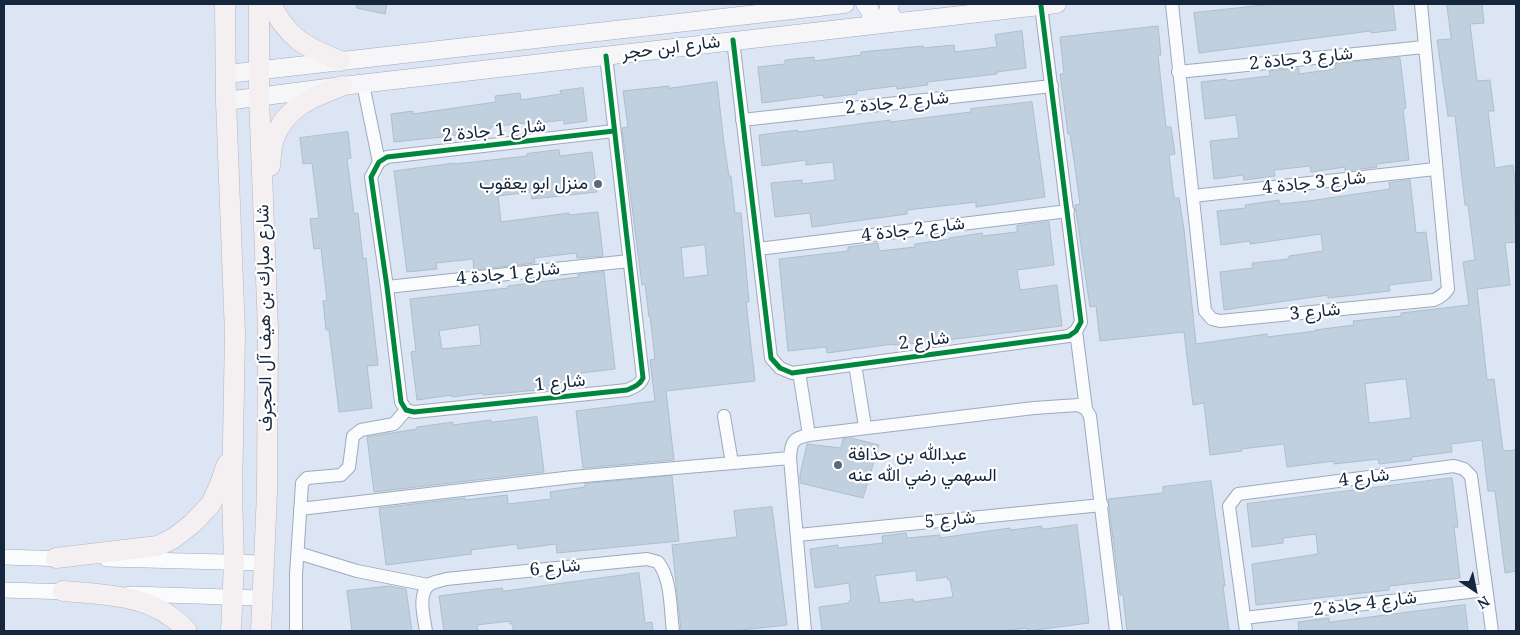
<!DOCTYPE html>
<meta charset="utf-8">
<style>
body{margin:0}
#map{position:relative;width:1520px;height:635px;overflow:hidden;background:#dce5f3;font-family:"Noto Serif",serif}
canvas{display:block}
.frame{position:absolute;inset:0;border:5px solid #16263d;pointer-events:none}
.north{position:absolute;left:1450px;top:565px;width:50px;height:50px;-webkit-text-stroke:4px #fff;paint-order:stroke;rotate:146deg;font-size:14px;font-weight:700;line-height:20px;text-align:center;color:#16263d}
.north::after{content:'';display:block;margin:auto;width:18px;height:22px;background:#16263d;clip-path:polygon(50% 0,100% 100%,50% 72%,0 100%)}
</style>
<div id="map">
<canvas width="1520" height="635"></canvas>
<div class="frame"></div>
<div class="north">N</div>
</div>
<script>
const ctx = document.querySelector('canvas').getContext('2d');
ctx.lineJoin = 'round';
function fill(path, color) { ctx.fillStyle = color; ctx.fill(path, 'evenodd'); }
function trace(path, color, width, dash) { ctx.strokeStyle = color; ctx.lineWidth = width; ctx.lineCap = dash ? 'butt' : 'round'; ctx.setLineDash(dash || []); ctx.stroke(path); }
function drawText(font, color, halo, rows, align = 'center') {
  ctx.font = font + ' "Noto Serif",Vazirmatn,serif'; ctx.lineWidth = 4.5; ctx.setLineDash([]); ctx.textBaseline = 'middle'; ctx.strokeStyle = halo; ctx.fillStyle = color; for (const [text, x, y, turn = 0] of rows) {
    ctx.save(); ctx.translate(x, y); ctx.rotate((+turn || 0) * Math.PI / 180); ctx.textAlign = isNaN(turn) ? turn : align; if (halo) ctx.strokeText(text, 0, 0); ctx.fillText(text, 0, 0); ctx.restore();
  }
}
const building = new Path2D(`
 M357,4H387L385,14L357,8Z
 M1274,4H1393L1396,30L1371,33L1370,31L1199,53L1194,13Z
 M1447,4H1482L1484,23L1470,24L1477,81L1490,80L1494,111H1488L1495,168L1513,165L1516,189V199H1514L1516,242L1505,243L1510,285L1477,289L1487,380L1494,379L1503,451L1516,450V571L1505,573L1495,491H1488L1482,440L1451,444L1452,452L1411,457L1412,460L1379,464L1378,459L1334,464V461L1287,467L1284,444L1241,449L1242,451L1210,455L1204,403L1193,405L1184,332L1100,341L1096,306L1090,307L1075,205L1080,204L1075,167L1070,134H1068L1060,74H1064L1060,37L1158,26L1161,55H1158L1166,127H1171L1175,154L1169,155L1174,198H1179L1184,229L1196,344L1267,334V337L1316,331L1315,330L1354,325L1353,321L1401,316V313L1469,305L1463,262L1475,260L1468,205H1465L1455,116H1448L1437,40L1451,39ZM1406,379L1411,418L1369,423L1365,384Z
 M1022,31L1026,68L997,72V74L927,82L928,85L897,89L896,86L856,91L857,94L824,98L823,95L762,103L758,67L785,64V60L814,57V61L861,55V52L923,46V48L954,45L955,52L997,47L995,35Z
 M1400,58L1406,108L1403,109L1409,160L1376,164L1377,167L1345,171V167L1311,172L1310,166L1274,170L1275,176L1244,180L1243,175L1214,179L1210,141L1239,138L1236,115L1205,119L1201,82L1226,79L1227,81L1270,76L1269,71L1299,68V74L1335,69V64Z
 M717,82L724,144L729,176H731L735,213H741L749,302H746L755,381L666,391L674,460L583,468L576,411L655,401L650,360L655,359L650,316L649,317L645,284L642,285L622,128L628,127L623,91L669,86V88ZM705,245L708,275L684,278L681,248Z
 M583,88L587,121L564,124V120L526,124L525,123L490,127L491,132L394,142L391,114L413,111V114L496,102L495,96L520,93L521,100L561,94L560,91Z
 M1032,102L1045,197L976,207V202L907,210V214L812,227L810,213L775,217L771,183L802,180V184L835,180L833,162L806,165V160L762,166L759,135L798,130V132L890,120L891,122L971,112V109Z
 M348,132L351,158L347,159L354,214L358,213L363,259L366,258L378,365L367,366L372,408L339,412L329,330H326L323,301L327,300L321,248L314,249L310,219L319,218L312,163L303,164L300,138Z
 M559,150L560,156L592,152L597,192L532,199L531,192L498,196L501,222L569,213V215L598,212L603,256L577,258L576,253L534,258L535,263L474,270L473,259L436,263L437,269L407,272L394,171L455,163V164L527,156V154Z
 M1410,180L1416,233L1426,232L1432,280L1389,285L1390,291L1328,298V295L1224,310L1220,272L1253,268L1252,263L1289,259V256L1323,251L1321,234L1250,244V241L1221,245L1217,211L1246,208L1245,205L1279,200L1280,204L1309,201L1390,189L1389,183Z
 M1049,222L1054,265L1017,270L1020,290L1057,285L1062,326L922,343L893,345V344L827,353L826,347L788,351L779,259L848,251V247L878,243L879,251L915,247V244L950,239L949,238L982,233L983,236L1017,232V226Z
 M604,272L615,369L581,373V380L549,384L550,389L483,395V393L452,397V395L417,400L411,352L416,351L410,299L508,288V286L579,277L578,275ZM479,325L481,345L442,349L439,331Z
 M537,417L544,472L374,492L367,437L417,429V427L453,422V425L491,420V422Z
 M851,438L879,445L863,498L800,483V475L807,444L841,448L843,439Z
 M672,476L679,541L557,553L556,544L518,549L517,544L471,550L472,554L386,565L379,508L465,498V500L507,495L508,504L551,499L550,492L585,487V484Z
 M1452,478L1458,527H1454L1460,578L1389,586V590L1256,605L1252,564L1318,554L1316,534L1283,538V543L1252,547L1247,504Z
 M1211,481L1225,586H1223L1229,631H1127L1123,595H1120L1108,499L1163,493V487Z
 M772,507L787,625L732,631H681L672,545L737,537L734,511Z
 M1077,525L1089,623L1028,631L1027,628L1000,631H822L819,607L849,603V601L851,600L849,583L815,588L810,549L838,545V548L883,543L882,536L906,533L907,538L940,535V538L1010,528L1011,530L1042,526V529ZM916,571L917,581L947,577L948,580H950L953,597L914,602L913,599L880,603L875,576Z
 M639,573L645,623L652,622L653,631H513V624H510V621L477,625L478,631H444L439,596L502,588L503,591Z
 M390,586L406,589L412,631H352L347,591Z
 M1465,605L1468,631H1299L1298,622L1329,618V622Z`);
const minor = new Path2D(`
 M1172,4L1205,311L1212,319L1220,321L1434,300C1440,297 1444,295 1448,289L1421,4
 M733,40L771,358L780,368L792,373L1069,336L1076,331L1081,322L1041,6
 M606,56L643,378C640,385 634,387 627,390L414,412L406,410L401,402L387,287L371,177L379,162L387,157L614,131
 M1178,72L1424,47
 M363,84L379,162
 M742,120L1052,86
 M1193,196L1435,169
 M758,249L1068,211
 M387,287L629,261
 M1076,331L1086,409L1090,416L1116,631
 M855,364L865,427
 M799,372L809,435
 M724,416L732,463
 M300,509L573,477L790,458
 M798,535L1102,505
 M298,553L357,571L428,585
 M1244,618L1486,590
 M296,631V575L302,483L307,478L341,475L349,467L353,436L361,430L394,424L406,410
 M426,631C424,618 417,593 430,584C435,581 441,581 446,579L647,559L658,562C672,580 670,610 673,631
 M805,631L790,458C791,442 793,438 809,435L1034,408L1078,405L1086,409
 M1246,631L1229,506L1238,494L1454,466L1464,469L1471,476L1492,631`);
const tertiary = new Path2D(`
 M4,557L66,559
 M107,559L263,563
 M4,590L72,592
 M130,594L261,598`);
const secondary = new Path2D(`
 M865,4C871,9 873,18 868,25
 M890,4L888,11L896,22
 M227,74L845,4
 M226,101L342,86L1057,4`);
const primary = new Path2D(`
 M225,4L226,101L235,334L232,494L234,562L231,631
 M259,4V96L268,330L267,492L261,631
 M271,4C288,39 306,47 340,61
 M270,166C271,157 271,147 274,139C285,107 313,97 342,86
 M56,558L158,546L174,538L193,523L211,504L220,484L227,464
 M63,591C108,595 154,594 187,631`);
const cycleway = new Path2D(`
 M733,40L771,358L780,368L792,373L1069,336L1076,331L1081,322L1041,6
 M606,56L643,378C640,385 634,387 627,390L414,412L406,410L401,402L387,287L371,177L379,162L387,157L614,131`);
const markers = [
 [598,184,5,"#5b697d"],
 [838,465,5,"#5b697d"]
];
const streetNames = [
 ["شارع ابن حجر",671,48,-7],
 ["شارع 3 جادة 2",1301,59,-6],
 ["شارع 2 جادة 2",897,103,-6],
 ["شارع 1 جادة 2",494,131,-6],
 ["شارع 3 جادة 4",1314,183,-6],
 ["شارع 2 جادة 4",913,230,-7],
 ["شارع 1 جادة 4",508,274,-6],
 ["شارع 3",1315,312,-6],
 ["شارع مبارك بن هيف آل الحجرف",265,318,-91],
 ["شارع 2",924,341,-7],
 ["شارع 1",560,383,-6],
 ["شارع 4",1364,478,-7],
 ["شارع 5",950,520,-6],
 ["شارع 6",555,568,-6],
 ["شارع 4 جادة 2",1365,604,-7]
];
const poiNames = [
 ["منزل ابو يعقوب",588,184],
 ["عبدالله بن حذافة",848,455,"left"],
 ["السهمي رضي الله عنه",848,476,"left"]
];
fill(building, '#c0d0de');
trace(building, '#acbecd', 1);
trace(minor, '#9eaabb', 14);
trace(tertiary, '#9eaabb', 16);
trace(secondary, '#9eaabb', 19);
trace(primary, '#b8b5bd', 21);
trace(minor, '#fafbfd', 12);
trace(tertiary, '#fafbfd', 15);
trace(secondary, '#f6f6f8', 18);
trace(primary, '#f4f0f2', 20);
trace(cycleway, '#00873e', 5);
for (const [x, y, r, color] of markers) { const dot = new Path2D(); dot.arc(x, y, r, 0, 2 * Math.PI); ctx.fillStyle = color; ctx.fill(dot); trace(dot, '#fff', 2); }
drawText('18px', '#16263d', '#fff', streetNames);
drawText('18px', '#16263d', '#fff', poiNames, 'right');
</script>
